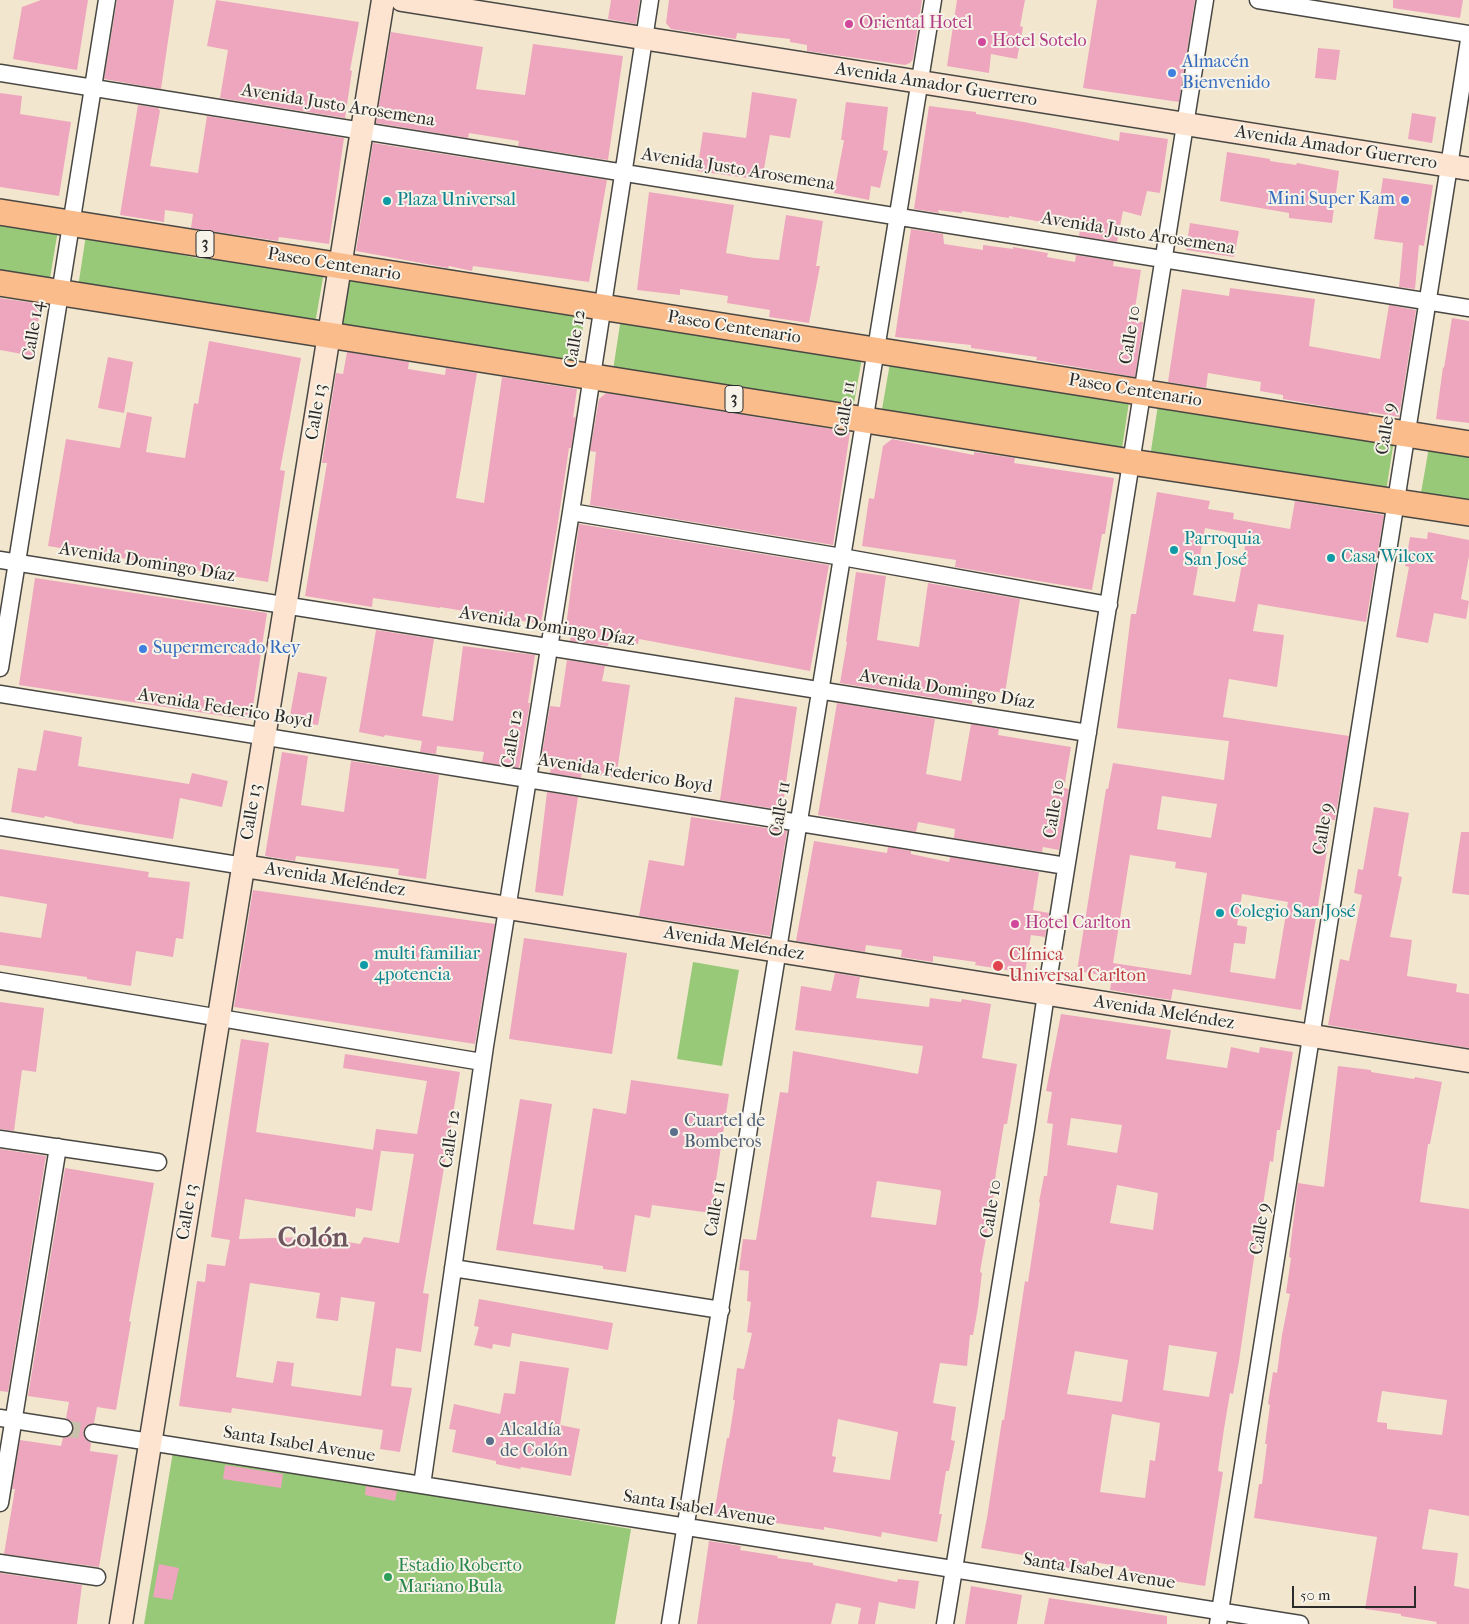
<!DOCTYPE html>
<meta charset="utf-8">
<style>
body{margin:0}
#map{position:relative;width:1469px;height:1624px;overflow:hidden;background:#f2e7ce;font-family:"IM FELL French Canon",serif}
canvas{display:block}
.scale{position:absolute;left:1292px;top:1586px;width:124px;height:22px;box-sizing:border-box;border:2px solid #2b2b2b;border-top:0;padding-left:6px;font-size:15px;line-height:18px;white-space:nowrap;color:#2b2b2b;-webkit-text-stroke:4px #f7f3e8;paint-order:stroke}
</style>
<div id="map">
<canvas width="1469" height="1624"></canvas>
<div class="scale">50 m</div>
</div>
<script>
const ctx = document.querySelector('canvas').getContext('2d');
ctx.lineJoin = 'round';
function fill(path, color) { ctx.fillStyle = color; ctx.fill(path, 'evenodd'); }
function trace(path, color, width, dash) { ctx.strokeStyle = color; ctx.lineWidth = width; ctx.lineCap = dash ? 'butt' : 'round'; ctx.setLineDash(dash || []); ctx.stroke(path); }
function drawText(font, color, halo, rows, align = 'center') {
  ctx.font = font + ' "IM FELL French Canon",serif'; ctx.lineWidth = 4; ctx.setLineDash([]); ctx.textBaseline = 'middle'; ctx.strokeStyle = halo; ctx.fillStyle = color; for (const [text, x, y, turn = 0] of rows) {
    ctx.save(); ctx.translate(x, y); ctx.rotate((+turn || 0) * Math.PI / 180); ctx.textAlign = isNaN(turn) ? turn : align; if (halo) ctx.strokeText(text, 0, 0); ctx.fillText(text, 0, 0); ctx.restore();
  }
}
const green = new Path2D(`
 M0,220L58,230L49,284L0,276Z
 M86,235L197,258L324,272L315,324L78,287Z
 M350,276L585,313L577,366L342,329Z
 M621,318L862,358L853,409L613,370Z
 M890,363L1129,402L1121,455L881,415Z
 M1158,405L1394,440L1386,492L1150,457Z
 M1429,447L1469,454V501L1421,493Z
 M693,962L739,970L722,1066L677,1059Z
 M173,1452L631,1529L615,1624H144Z`);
const building = new Path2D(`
 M41,0H88L77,70L13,59L22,7Z
 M117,0H174L161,89L104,79Z
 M216,0L359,22L350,70L352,71L345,118L220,98L228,50L207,46Z
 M611,0H640L636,24L608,19Z
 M669,0H922L913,59L910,63L905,65L807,51V45L790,42V39L737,33L736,39L671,29L666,23Z
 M957,0H1025L1020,26L1023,27L1017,59L991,54L989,73L947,66Z
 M1097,0H1195L1179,102L1083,88Z
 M1393,0H1463L1460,18L1393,8Z
 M391,32L483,47L476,89L525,95L533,44L623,56L608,160L518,146L519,141L469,133L468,138L376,123Z
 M1318,48L1340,50L1336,80L1315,78Z
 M752,92L797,99L790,138L770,135L762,180L697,171L703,132L746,138Z
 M0,93L22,96L20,114L71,122L59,196L0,187Z
 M846,102L888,107L883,150L888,151L880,188L871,186L869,200L834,193L844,140H841Z
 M138,105L158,108L160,111L150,166L198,173L207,116L344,138L329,244L279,237L278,241L191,228L193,214L165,210L164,222L120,215Z
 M929,106L976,112V114L1024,122L1119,141L1120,132L1168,139L1160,193L1147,191L1141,216L1123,211L1117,242L1079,236L1080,229L1009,216V218L962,211V213L938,210L939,213L914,209Z
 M1412,113L1436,117L1432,143L1408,139Z
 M373,143L607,180L589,282L473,266L472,271L449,266L448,268L356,251Z
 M1227,152L1270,159V161L1296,165L1297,163L1339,171L1332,223L1289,218V213L1220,201Z
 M1383,178L1433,185L1424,246L1419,245L1415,289L1399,287L1403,243L1374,239Z
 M649,192L734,205L726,253L754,258L779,260L786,215L823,221L816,266H820L809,323L769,317L770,310L727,303L728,296L680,289V295L637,290Z
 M1190,223L1239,231L1234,257L1186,250Z
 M911,229L943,234L944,244L983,250V245L1013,249V247L1048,253L1047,257L1075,262L1076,255L1114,261L1113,266L1141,270L1133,321L1143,322L1135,377L1036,360L1037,357L971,348V345L895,337Z
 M1230,288L1315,299L1309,346L1380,359L1389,305L1416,310L1399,417L1369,412L1368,414L1283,399V395L1260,391L1261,382L1208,373L1206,388L1168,382L1182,289L1229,296Z
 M0,298L41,304L33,356L0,350Z
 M1452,318L1469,321V423L1436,419L1443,367L1444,368Z
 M209,341L301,358L280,470L285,471L268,582L48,546L66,439L120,448L127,412L152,417L146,452L185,458L194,403L198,404Z
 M347,352L409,362L408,369L445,375L446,368L477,373L456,498L484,503L502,377L577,389L573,418L576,416L571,448H569L558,522L541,624L440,607V608L373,598L372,607L305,596L327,463H322L336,373L343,374Z
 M108,357L133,362L124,413L98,408Z
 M606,393L850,432L833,545L590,505L596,452L590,451L599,399Z
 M892,439L974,455V452L1015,458L1014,463L1114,478L1105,534H1102L1092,590L955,567L956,560L862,546L869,498L874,499L883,446Z
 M1157,492L1210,501L1208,509L1234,513L1233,519L1290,529L1295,501L1384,515L1366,622L1258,604L1253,631L1284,635L1277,687L1229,679L1223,717L1349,736L1335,820H1332L1301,1010L1173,989L1171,1000L1110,990L1112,977L1077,971L1106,789H1108L1113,763L1224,780L1229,741L1117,728L1131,614H1136ZM1205,528L1247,536L1235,602L1193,595ZM1162,796L1217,804L1211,838L1157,829ZM1130,855L1176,862L1175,868L1207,873L1191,975L1113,963ZM1242,894L1288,902L1275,979L1230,972L1234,943L1245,944L1247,927L1237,925Z
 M579,524L829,565L810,671L639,639L638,644L609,640L608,646L570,641L571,635L565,634Z
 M1428,532L1469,540V556L1461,599L1469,601L1466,619L1434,613L1428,643L1396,637L1409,567L1405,566L1410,537L1427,539Z
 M856,572L886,576L877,640L919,647L928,583L1020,599L1005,693L974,689L972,704L840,683L847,642L846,641Z
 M35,578L267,613L251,720L19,685Z
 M376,630L434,639L422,716L453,721L463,646L535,655L528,703H530L519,768L482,762L484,752L437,746L436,754L420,752L422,741L385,735L384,737L359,732Z
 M567,660L605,666L602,681L630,685L616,778L582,772L581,778L550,773L551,767L540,766L550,706L560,707Z
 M298,672L327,677L318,725L289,721Z
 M735,697L797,707L782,810L720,800Z
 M837,703L935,719L926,774L961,781L971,724L999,729L998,735L1071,747L1064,788L1069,789L1059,850L1043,847L1042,852L954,838L955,829L918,822L916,832L818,815Z
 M44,730L82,737L78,766L189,784L192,773L228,781L222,807L180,798L173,839L73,823V822L45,816L44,818L11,812L18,768L36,771Z
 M282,752L308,756L301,805L344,812L351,761L439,775L426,879L398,875L399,869L296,856L295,861L265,856Z
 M547,792L578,797L563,896L535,892Z
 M1374,807L1409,813L1398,876L1402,877L1390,937L1412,940L1407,976L1457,984L1456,992L1469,994V1048L1328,1025L1340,959L1349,961L1362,895L1354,893L1358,869L1363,870Z
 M691,817L787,831L770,936L639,916L649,860L684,866Z
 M1461,832H1469V895L1452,893Z
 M814,841L887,853L888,847L911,851V854L949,862L950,857L1039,872L1033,910L1049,913L1045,937L1031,935L1025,973L975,965L976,962L933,956V962L901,957L902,950L866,945L865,952L796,941Z
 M0,849L149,872L148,877L190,882L183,939L176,938L173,957L136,951L131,986L87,979V977L0,965V932L41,938L47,904L0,896Z
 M253,890L495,924L475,1044L234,1007Z
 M524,938L627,953L612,1054L509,1039Z
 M835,973L860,977L856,998L929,1007L930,998L961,1002L962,999L991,1004L982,1058L1017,1064L1007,1124H1004L996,1172L994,1193L980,1272L982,1273L978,1307L973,1335H970L967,1366L940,1363L933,1403L956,1407L951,1440L955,1441L949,1471H946L939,1514H942L937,1542L882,1532L881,1537L824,1527V1530L714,1514L727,1438H729L735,1400H733L737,1368L744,1369L752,1333L747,1332L751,1302L747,1301L749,1271L739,1270L743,1239L756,1240L780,1092L788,1093L793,1051L918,1074L923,1046L795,1030L801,986L831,991ZM877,1181L940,1190L941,1192L936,1225L871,1217ZM838,1419L898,1432L890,1480L833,1472L836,1457L832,1456Z
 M0,1002L44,1008L36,1072L22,1070L14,1131L0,1129Z
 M1061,1014L1171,1030L1166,1059L1227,1068L1231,1047L1259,1053L1260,1047L1293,1052L1280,1130H1277L1273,1162L1270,1161L1262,1211L1261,1210L1239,1361L1233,1394L1230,1393L1224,1429L1218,1471L1223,1472L1205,1586L1128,1574L1129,1568L1087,1561L1085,1571L1034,1562L1035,1557L981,1548L987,1518L1002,1420H1004L1025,1281L1028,1282L1040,1203L1039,1202L1044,1176H1047L1053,1124L1047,1123L1052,1092L1046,1091ZM1071,1118L1122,1125L1117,1153L1067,1145ZM1117,1185L1158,1193L1153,1230L1110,1223ZM1169,1345L1217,1352L1209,1397L1163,1390ZM1075,1351L1128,1360L1122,1402L1067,1394ZM1112,1414L1160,1423L1155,1461L1150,1460L1145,1498L1100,1492Z
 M241,1039L269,1043L256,1132L381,1151L372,1211L356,1208L355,1217L245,1199L239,1239L306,1237V1235L360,1244L364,1237L399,1243L414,1154L373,1150L376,1129L417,1134L427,1081L343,1068L345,1054L460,1072L423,1293L429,1294L421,1352L396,1348L391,1386L412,1388L400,1452L380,1449L383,1430L232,1408L231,1413L179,1406L197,1281L205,1282L207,1264L225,1266L230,1240L211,1237ZM250,1283L320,1293L316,1318L338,1321L341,1297L375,1302L361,1396L291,1386L294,1363L277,1361L273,1383L236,1377Z
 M1338,1066L1371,1070V1072L1414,1079L1415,1077L1442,1082L1430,1144H1428L1420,1202L1469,1209V1516L1429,1509L1422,1549L1458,1553L1454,1586L1469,1589V1624H1436L1437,1622L1401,1616V1614L1365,1609L1377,1537L1254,1518L1259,1484H1262L1267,1444H1265L1270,1405L1268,1404L1273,1372L1277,1373L1282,1335L1290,1294L1286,1293L1291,1258L1289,1257L1298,1183L1324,1187ZM1382,1391L1447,1400L1442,1435L1387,1429V1423L1377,1422Z
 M631,1080L729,1094L711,1213L652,1205L650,1218L635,1215L626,1272L603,1269V1266L496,1250L520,1099L552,1104L533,1224L574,1230L593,1108L626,1114Z
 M0,1149L46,1156L8,1392L0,1391Z
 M65,1168L154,1183L129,1321L131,1322L116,1410L97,1407L94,1423L86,1426L83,1432L84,1437L91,1443L90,1451L118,1455L99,1567L4,1554L15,1489H12L20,1440L61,1446L63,1438L68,1437L74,1430L73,1424L66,1418L69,1402L28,1396Z
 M479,1299L613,1323L608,1350L512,1333L510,1347L493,1344L492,1349L474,1345L479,1327L474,1326Z
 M520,1361L569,1368L560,1425L580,1429L571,1476L521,1467L520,1469L496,1464V1461L452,1452L456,1430L449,1429L454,1404L500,1414L504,1393L515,1394Z
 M225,1465L283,1474L281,1488L223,1479Z
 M366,1486L397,1491L395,1501L365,1495Z
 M709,1541L741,1546L740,1550L778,1556L777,1558L813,1563V1565L897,1582L898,1579L919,1581L915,1609L879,1602L875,1624H858L861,1608L836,1603L831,1624H697Z
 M159,1564L179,1568L172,1600L153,1597Z
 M0,1573L82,1585L77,1624H0Z
 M971,1586L1022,1595L1017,1624H965Z
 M1049,1598L1167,1616V1624H1044Z`);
const streetTunnel = new Path2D(`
 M64,1428L93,1433`);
const street = new Path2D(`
 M1258,0L1469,34
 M0,73L1469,308
 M571,512L842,557L1109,605
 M0,560L1088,733
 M0,668L107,0
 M0,694L1066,866
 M0,827L244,866
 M0,981L482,1062
 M0,1139L158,1162
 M453,1268L721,1310
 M0,1418L64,1428
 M93,1433L1300,1624
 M422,1485L485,1046L571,512L650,0
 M0,1503L58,1147
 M0,1563L97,1577
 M670,1624L756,1084L933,0
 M945,1624L1026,1129L1046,994L1205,0
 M1218,1624L1469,40`);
const secondary = new Path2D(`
 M402,0L1469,169
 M244,866L1469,1061
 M121,1624L383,0`);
const primary = new Path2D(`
 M0,212L1469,444
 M0,283L1131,462L1469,513`);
const markers = [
 [849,24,5,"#d1479c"],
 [982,42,5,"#d1479c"],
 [1172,73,5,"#3f7fe0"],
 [1405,200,5,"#3f7fe0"],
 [387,201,5,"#0f9aa8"],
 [1174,550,5,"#0f9aa8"],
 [1331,558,5,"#0f9aa8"],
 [143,649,5,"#3f7fe0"],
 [1220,913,5,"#0f9aa8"],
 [1015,924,5,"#d1479c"],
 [364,965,5,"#0f9aa8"],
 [998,966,6,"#e0444e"],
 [674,1132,5,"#5c6f8a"],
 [490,1441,5,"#5c6f8a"],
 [388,1577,5,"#2e9e5b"]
];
const shields = [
 [205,244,18],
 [734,399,18]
];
const shieldNames = [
 ["3",205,244],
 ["3",734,399]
];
const hotelNames = [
 ["Oriental Hotel",859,24],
 ["Hotel Sotelo",992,42],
 ["Hotel Carlton",1025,924]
];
const shopNames = [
 ["Almacén",1182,63],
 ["Bienvenido",1182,84],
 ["Mini Super Kam",1395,200,"right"],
 ["Supermercado Rey",153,649]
];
const streetNames = [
 ["Avenida Amador Guerrero",936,85,9],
 ["Avenida Justo Arosemena",338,106,9],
 ["Avenida Amador Guerrero",1336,148,9],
 ["Avenida Justo Arosemena",738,170,9],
 ["Avenida Justo Arosemena",1138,234,9],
 ["Paseo Centenario",334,265,9],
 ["Paseo Centenario",734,328,9],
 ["Calle 14",34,331,-81],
 ["Calle 10",1131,335,-81],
 ["Calle 12",576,339,-81],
 ["Paseo Centenario",1135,391,9],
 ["Calle 11",846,409,-81],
 ["Calle 13",317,412,-81],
 ["Calle 9",1387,429,-81],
 ["Avenida Domingo Díaz",147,563,9],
 ["Avenida Domingo Díaz",547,627,9],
 ["Avenida Domingo Díaz",947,690,9],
 ["Avenida Federico Boyd",225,709,9],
 ["Calle 12",513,739,-81],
 ["Avenida Federico Boyd",625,774,9],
 ["Calle 11",781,809,-81],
 ["Calle 10",1055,809,-81],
 ["Calle 13",252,812,-81],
 ["Calle 9",1324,829,-81],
 ["Avenida Meléndez",335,880,9],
 ["Avenida Meléndez",734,944,9],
 ["Avenida Meléndez",1164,1013,9],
 ["Calle 12",451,1139,-82],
 ["Calle 11",716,1209,-81],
 ["Calle 10",992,1209,-81],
 ["Calle 13",188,1212,-81],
 ["Calle 9",1261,1229,-81],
 ["Santa Isabel Avenue",299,1445,9],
 ["Santa Isabel Avenue",699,1509,9],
 ["Santa Isabel Avenue",1099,1572,9]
];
const cultureNames = [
 ["Plaza Universal",397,201],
 ["Parroquia",1184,540],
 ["San José",1184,561],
 ["Casa Wilcox",1341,558],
 ["Colegio San José",1230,913],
 ["multi familiar",374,955],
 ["4potencia",374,976]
];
const healthNames = [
 ["Clínica",1009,956],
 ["Universal Carlton",1009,977]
];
const serviceNames = [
 ["Cuartel de",684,1122],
 ["Bomberos",684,1143],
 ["Alcaldía",500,1431],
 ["de Colón",500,1452]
];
const leisureNames = [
 ["Estadio Roberto",398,1567],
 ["Mariano Bula",398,1588]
];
const townNames = [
 ["Colón",313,1239]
];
fill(green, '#98c979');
fill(building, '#eea6be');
trace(streetTunnel, '#cac1ad', 16, [16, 8]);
trace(street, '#494743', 19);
trace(secondary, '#494743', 25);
trace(primary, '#494743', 28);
trace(street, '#fff', 16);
trace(secondary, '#fde4d1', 22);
trace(primary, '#fabc8b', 25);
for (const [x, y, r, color] of markers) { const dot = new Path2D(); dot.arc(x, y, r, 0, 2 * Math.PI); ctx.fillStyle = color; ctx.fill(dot); trace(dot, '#f7f3e8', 2); }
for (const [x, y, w] of shields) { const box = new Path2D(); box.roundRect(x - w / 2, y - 13.5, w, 27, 4); ctx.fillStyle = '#f7f3e8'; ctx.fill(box); trace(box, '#2b2b2b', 1); }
drawText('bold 16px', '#2b2b2b', null, shieldNames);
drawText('18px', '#b23c85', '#f7f3e8', hotelNames, 'left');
drawText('18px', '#366cbe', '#f7f3e8', shopNames, 'left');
drawText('18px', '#2b2b2b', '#f7f3e8', streetNames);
drawText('18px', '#0d838f', '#f7f3e8', cultureNames, 'left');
drawText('18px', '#be3a42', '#f7f3e8', healthNames, 'left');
drawText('18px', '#4e5e75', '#f7f3e8', serviceNames, 'left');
drawText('18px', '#27864d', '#f7f3e8', leisureNames, 'left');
drawText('bold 28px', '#6f565e', '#f7f3e8', townNames);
</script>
